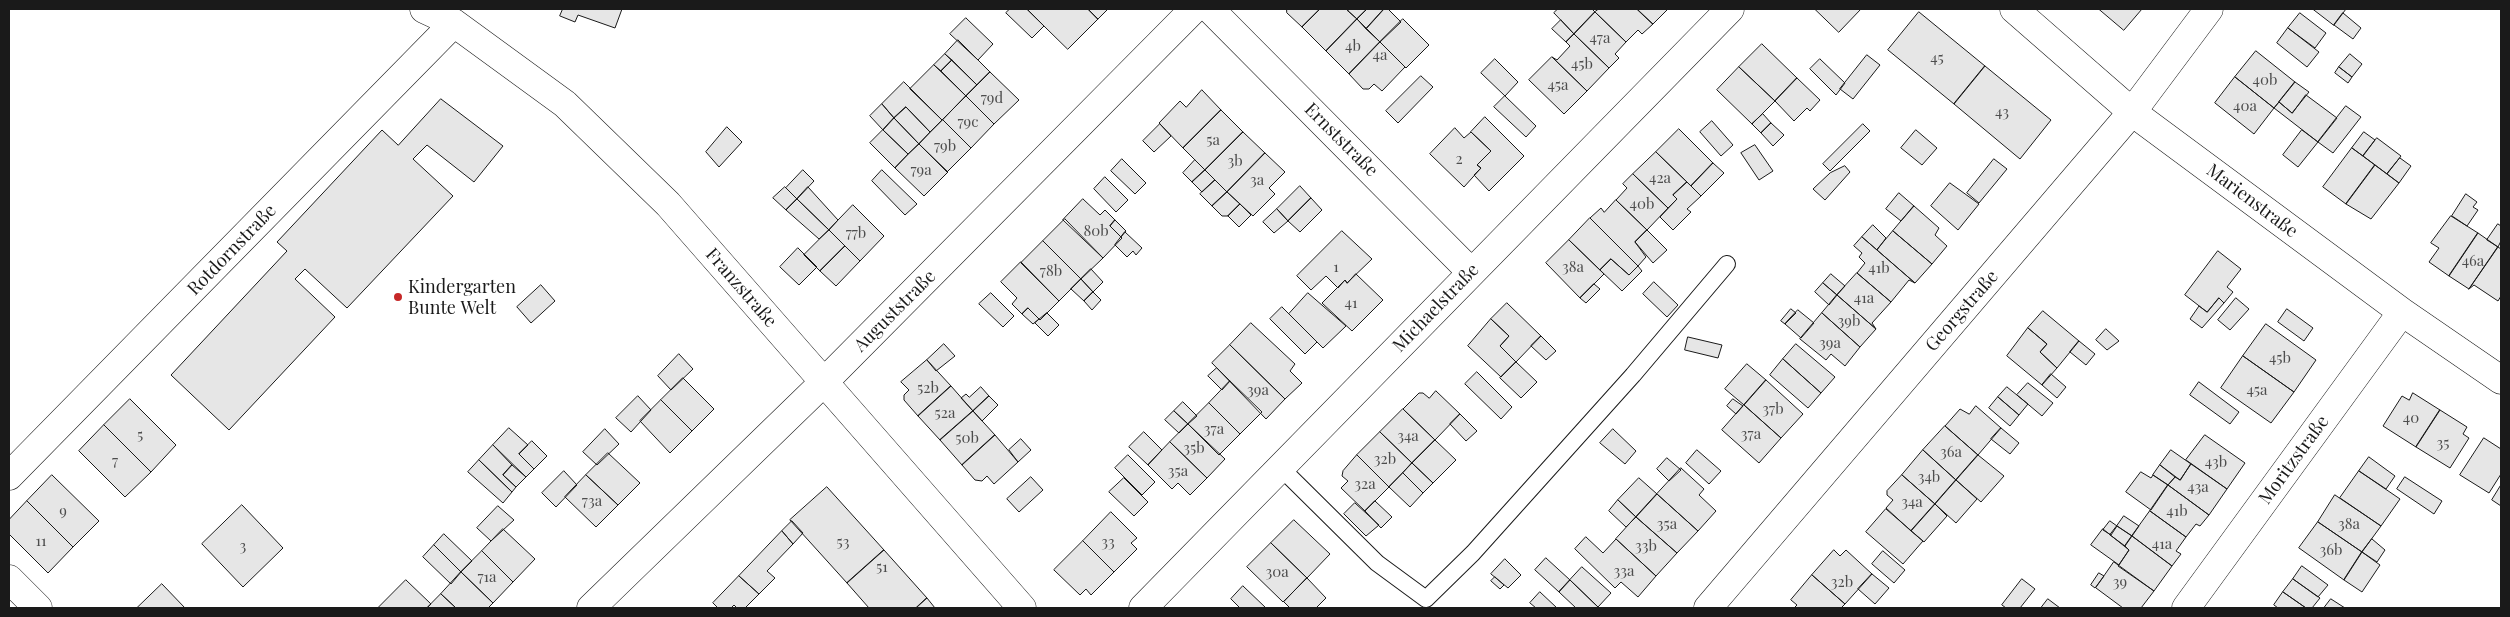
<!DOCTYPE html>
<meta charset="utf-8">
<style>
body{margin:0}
#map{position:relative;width:2510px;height:617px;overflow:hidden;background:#fff;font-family:"Playfair Display",serif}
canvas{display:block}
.frame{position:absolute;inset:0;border:10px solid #1a1a1a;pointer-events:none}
</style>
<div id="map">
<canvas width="2510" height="617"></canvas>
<div class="frame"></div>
</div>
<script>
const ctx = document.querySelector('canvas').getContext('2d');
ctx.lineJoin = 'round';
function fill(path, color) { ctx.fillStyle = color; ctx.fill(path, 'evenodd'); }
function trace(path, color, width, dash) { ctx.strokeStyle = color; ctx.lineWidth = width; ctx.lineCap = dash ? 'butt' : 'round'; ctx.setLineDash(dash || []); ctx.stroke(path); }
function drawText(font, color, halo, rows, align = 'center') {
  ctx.font = font + ' "Playfair Display",serif'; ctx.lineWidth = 4; ctx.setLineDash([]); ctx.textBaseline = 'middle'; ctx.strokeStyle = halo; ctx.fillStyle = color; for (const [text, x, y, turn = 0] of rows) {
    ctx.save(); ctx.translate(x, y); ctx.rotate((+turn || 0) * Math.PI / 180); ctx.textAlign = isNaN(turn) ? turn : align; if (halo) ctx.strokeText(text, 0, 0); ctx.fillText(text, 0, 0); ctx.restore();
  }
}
const building = new Path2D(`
 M563,9H622L615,28L578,15L575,22L560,16Z
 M1010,9H1027L1044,26L1032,38L1006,13Z
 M1027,9H1088L1098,19L1068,49Z
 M1088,9H1108L1098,19Z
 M1287,9H1320L1302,27L1287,13Z
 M1320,9H1346L1357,19L1326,51L1302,27Z
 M1350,9H1367L1357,19L1348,11Z
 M1367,9H1384L1366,29L1357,19Z
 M1384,9H1388L1401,22L1380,42L1366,29Z
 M1558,9H1592L1595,12L1574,34L1554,13Z
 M1599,9H1637L1653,24L1642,34L1638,30L1626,42L1595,12Z
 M1637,9H1668L1653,24Z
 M1815,9H1861L1839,32Z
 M2099,9H2142L2124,30Z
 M2313,9H2346L2334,25Z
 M1595,12L1626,42L1615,54L1619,58L1609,68L1574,34Z
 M1919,12L1985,66L1954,104L1888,50Z
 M2300,13L2326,33L2315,48L2288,28Z
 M2343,13L2361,28L2353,39L2334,25Z
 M966,18L993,44L978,60L950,34Z
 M1357,19L1380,42L1349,74L1326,51Z
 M1403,19L1429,45L1406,68L1380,42Z
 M1561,20L1574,34L1566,42L1552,29Z
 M2288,28L2319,52L2307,67L2277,43Z
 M1574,34L1609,68L1587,91L1552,57L1557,60L1570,46L1566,42Z
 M958,40L990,72L977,85L945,54Z
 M1380,42L1405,67L1382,91L1374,84L1369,89H1363L1349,74Z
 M1762,44L1797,78L1775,101L1739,67Z
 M2256,51L2295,82L2274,108L2235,77Z
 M945,54L952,60L941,71L934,65Z
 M2350,54L2362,64L2352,77L2339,67Z
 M1867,55L1880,65L1853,99L1840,89Z
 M1552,57L1587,91L1564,114L1529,80Z
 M1495,59L1518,82L1505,96L1481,73Z
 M1820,59L1845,83L1836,95L1810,69Z
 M952,60L977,85L966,96L941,71Z
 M934,65L966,96L942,120L910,89Z
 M1985,66L2051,120L2020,159L1954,104Z
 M1739,67L1775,101L1752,124L1717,90Z
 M2339,67L2352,77L2348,83L2335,73Z
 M990,72L1019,100L994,124L966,96Z
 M1421,76L1433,87L1398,123L1386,111Z
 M2235,77L2274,108L2254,134L2215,103Z
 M1797,78L1820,100L1810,111L1807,108L1794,121L1775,101Z
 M904,82L942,120L930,132L906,107L894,118L882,104Z
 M2295,82L2309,92L2292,113L2279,102Z
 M1202,90L1221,110L1183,148L1159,123L1180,101L1186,107Z
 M2306,95L2337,118L2318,142L2274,108L2279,102L2292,113Z
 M966,96L994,124L971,148L943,120Z
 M1505,96L1536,126L1526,137L1494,107Z
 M441,99L503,146L474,182L427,145L413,159L453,196L347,308L305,269L295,279L335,317L229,430L171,375L287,251L277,242L382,130L398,145Z
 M882,104L894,118L883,130L870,116Z
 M2346,106L2361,117L2333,153L2318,142Z
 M906,107L930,132L919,144L894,118Z
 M1221,110L1243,132L1205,170L1183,148Z
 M1763,114L1771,123L1761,133L1752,124Z
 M1485,117L1524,156L1489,191L1474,175L1481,168L1477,165L1491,151L1471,132Z
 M894,118L919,144L908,154L883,130Z
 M943,120L971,148L947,172L919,144Z
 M1712,121L1733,145L1721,156L1700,132Z
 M1771,123L1784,135L1773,146L1761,133Z
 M1160,124L1171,136L1154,152L1143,141Z
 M1863,124L1870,131L1830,171L1823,164Z
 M727,127L742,142L719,167L706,152Z
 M1455,128L1464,138L1471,132L1491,151L1477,165L1481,168L1464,187L1430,154Z
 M1679,129L1713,163L1691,186L1656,152Z
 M883,130L908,154L895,168L870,143Z
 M1916,130L1937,148L1922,165L1901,148Z
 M2302,130L2318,142L2298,167L2283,155Z
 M1243,132L1265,153L1227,192L1205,170Z
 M2364,132L2375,140L2363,156L2352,148Z
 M2377,138L2401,156L2387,174L2363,156Z
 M919,144L948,172L924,196L895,168Z
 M1755,145L1773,171L1759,180L1741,153Z
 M2352,148L2375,165L2346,204L2323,187Z
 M1656,152L1687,182L1673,195L1677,199L1668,208L1633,174Z
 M1265,153L1285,172L1269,188L1275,194L1253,216L1227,192Z
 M2400,158L2411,166L2399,183L2387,174Z
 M1122,159L1146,183L1135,194L1111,171Z
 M1994,159L2007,169L1979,203L1967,193Z
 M1195,160L1205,170L1192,182L1183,173Z
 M1713,163L1724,173L1701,196L1691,186Z
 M2375,165L2399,183L2371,219L2346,204Z
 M1845,166L1850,172L1825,200L1813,189L1830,173Z
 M803,170L814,181L797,199L786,188Z
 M882,170L917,204L905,215L872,181Z
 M1205,170L1215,180L1202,192L1192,182Z
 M1633,174L1668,208L1647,230L1616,200L1627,188L1623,184Z
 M1105,177L1128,200L1116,212L1094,189Z
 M1215,180L1227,192L1212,206L1200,194Z
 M1687,182L1701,196L1687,209L1691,212L1673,230L1660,217L1677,199L1673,195Z
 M1950,183L1979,204L1958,230L1931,206Z
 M1300,186L1311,198L1288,221L1277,209Z
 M785,187L797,199L786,210L773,198Z
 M808,187L838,220L829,230L797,199Z
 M1227,192L1240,204L1228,216H1222L1212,206Z
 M1899,193L1914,206L1901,221L1886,209Z
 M2466,194L2477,202L2473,207L2478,210L2467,226L2452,216Z
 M1311,198L1322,210L1300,232L1288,221Z
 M797,199L829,230L819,239L786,210Z
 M1083,199L1100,215L1105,210L1115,220L1110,226L1122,238L1103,258L1063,220Z
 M1616,200L1647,230L1635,242L1646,257L1638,266L1590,218L1601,208L1604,212Z
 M1240,204L1251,215L1239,227L1228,216Z
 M853,205L884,236L860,261L829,230Z
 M1914,206L1939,228L1935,235L1947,246L1932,264L1893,231Z
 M1277,209L1288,221L1274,233L1263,222Z
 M2451,216L2478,233L2449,276L2429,262L2439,248L2431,243Z
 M1590,218L1638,266L1629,275L1611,259L1600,270L1569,240Z
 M1065,219L1103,258L1081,279L1043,241Z
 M1115,220L1126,231L1121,237L1110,226Z
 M2498,224L2501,226V241L2498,247L2487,240Z
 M1873,225L1886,238L1877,250L1862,237Z
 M829,230L845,246L820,271L804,255Z
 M1647,230L1667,250L1653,263L1635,242Z
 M1342,231L1372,259L1347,283L1345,280L1338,288L1326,276L1311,290L1297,276Z
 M1893,231L1932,264L1915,283L1877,250Z
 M1125,232L1142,248L1136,255L1133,251L1127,257L1115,245Z
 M2478,233L2498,247L2469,289L2449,276Z
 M1862,237L1877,250L1915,283L1909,280L1891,302L1857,273L1865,263L1859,257L1862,253L1854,246Z
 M1569,240L1604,274L1580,298L1546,263Z
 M1043,241L1081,279L1059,301L1021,263Z
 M845,246L860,261L836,286L820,271Z
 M2498,247L2501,249V296L2498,301L2474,285L2469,289Z
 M798,248L817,267L799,285L780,267Z
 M2218,251L2241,269L2227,287L2233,292L2224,303L2219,298L2207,312L2185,295Z
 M1611,259L1629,275L1638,266L1642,271L1622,291L1600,270Z
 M1021,262L1059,301L1040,320L1028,308L1022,314L1012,304L1017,298L1001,282Z
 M1091,269L1103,282L1093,292L1081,279Z
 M1857,273L1891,302L1872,323L1876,329L1837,295Z
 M1356,274L1383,300L1352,331L1322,303L1345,280L1347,283Z
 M1831,274L1845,286L1837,295L1823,283Z
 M1081,279L1093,292L1084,301L1071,289Z
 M1654,282L1678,305L1667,317L1643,294Z
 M1823,283L1837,295L1829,305L1815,292Z
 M1594,284L1600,289L1586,303L1580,298Z
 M541,285L555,301L531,323L517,307Z
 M1093,292L1101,300L1092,310L1084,301Z
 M991,293L1014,316L1003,327L979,304Z
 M1308,293L1346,326L1323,348L1289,314Z
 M1837,295L1876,329L1860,347L1822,313Z
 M2219,298L2224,303L2202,328L2190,319L2199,306L2207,312Z
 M2236,298L2249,309L2230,330L2218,320Z
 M1507,303L1541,336L1516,362L1500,346L1509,336L1491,319Z
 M1282,307L1317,342L1305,354L1270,319Z
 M1028,308L1039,319L1033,324L1022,314Z
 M1791,309L1796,313L1785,324L1781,321Z
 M2287,309L2313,328L2304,341L2278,322Z
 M1798,310L1814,323L1801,338L1785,324Z
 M2043,311L2079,341L2057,368L2040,352L2047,344L2028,328Z
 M1047,313L1059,325L1048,336L1035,323Z
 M1822,313L1860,347L1845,366L1831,354L1826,360L1800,339Z
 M1491,319L1509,336L1500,346L1516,362L1501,377L1468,346Z
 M1251,323L1295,364L1290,371L1302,383L1285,399L1230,345Z
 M2266,324L2316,360L2294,392L2243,356Z
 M2028,328L2047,344L2040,352L2057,368L2042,385L2007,356Z
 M2106,329L2119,341L2107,350L2096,340Z
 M1541,336L1556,351L1546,360L1531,346Z
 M1688,337L1722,345L1718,358L1685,350Z
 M2079,341L2095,354L2086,365L2070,352Z
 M944,344L955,356L936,371L927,360Z
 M1796,344L1835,377L1821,393L1783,359Z
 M1230,345L1285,399L1266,419L1212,363Z
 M679,354L693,369L671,390L658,376Z
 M2243,356L2294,392L2271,423L2221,388Z
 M1783,359L1821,393L1808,408L1770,375Z
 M927,360L951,386L918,416L904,400V395L909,390L901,382Z
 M1516,362L1537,382L1521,398L1500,378Z
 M1747,364L1766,380L1744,405L1725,389Z
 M1217,368L1230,381L1222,390L1208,376Z
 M1477,372L1512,407L1501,419L1465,384Z
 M2051,374L2066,387L2057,398L2042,385Z
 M683,378L714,409L692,431L661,400Z
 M1766,380L1803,414L1781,438L1744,405Z
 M1230,381L1262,412L1240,434L1209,403Z
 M2199,382L2239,412L2230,424L2190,395Z
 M2028,383L2053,403L2042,416L2017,395Z
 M951,386L973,411L940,440L918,416Z
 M981,387L989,396L973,411L961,398L966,394L969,397Z
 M2007,387L2028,404L2019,415L1998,397Z
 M1436,391L1460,414L1435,440L1403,409L1419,393H1423L1429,398Z
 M2413,393L2440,410L2416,447L2383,426L2402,396L2409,400Z
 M638,396L651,410L631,432L616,418Z
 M989,396L998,405L982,421L973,411Z
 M1998,397L2019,415L2010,426L1989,408Z
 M130,399L176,445L151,472L104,425Z
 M1733,399L1743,406L1736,414L1727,406Z
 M661,400L692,431L670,453L640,421Z
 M1183,402L1197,416L1188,424L1174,411Z
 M1209,403L1240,434L1219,455L1188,424Z
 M1744,405L1781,438L1759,463L1722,430Z
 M1976,406L2001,428L1978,455L1945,426L1960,409L1969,414Z
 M1403,409L1435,440L1412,463L1380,432Z
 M2440,410L2467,427L2463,434L2469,438L2450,468L2416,447Z
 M973,411L995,435L962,465L940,440Z
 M1174,411L1188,424L1179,433L1165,420Z
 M1460,414L1477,431L1466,441L1450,424Z
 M1188,424L1225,459L1207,478L1170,442Z
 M104,425L151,472L125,497L79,451Z
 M1945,426L1978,455L1956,480L1923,450Z
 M509,428L528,445L519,454L534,469L526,477L493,445Z
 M2001,428L2019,443L2010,454L1991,439Z
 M605,429L619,444L597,465L583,452Z
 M1613,429L1636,451L1625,464L1600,443Z
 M1144,432L1162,450L1148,465L1129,447Z
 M1380,432L1412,463L1389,487L1357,455Z
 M995,435L1018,462L994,484L987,476L982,481L975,480L962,465Z
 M2205,435L2245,463L2227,489L2186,460Z
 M2484,438L2501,449V474L2489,493L2460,475Z
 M1021,439L1031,450L1018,462L1009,450Z
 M1435,440L1456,460L1433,483L1412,463Z
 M532,441L547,456L534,469L519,454Z
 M1170,442L1207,478L1190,495L1178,483L1172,489L1148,465Z
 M493,445L512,465L503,475L516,487L512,492L479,460Z
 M1697,450L1721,471L1709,484L1686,463Z
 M1923,450L1956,480L1935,504L1902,475Z
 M2171,450L2191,464L2180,480L2160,465Z
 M608,453L640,483L618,505L586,475Z
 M1128,455L1155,482L1142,495L1115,468Z
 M1357,455L1389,487L1365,511L1341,488L1348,481L1342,476L1343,471Z
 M1978,455L2004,476L1981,502L1956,480Z
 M2369,457L2395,476L2386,489L2359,471Z
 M1667,458L1681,470L1669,481L1657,469Z
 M479,460L512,492L503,503L468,472Z
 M1412,463L1433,483L1423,493L1403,473Z
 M2191,464L2227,489L2209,515L2168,485L2175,477L2180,480Z
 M512,465L526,477L516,487L503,475Z
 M2160,465L2175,477L2168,485L2153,475Z
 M1681,468L1704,489L1699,495L1716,511L1698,531L1657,494Z
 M564,471L577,485L556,507L542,493Z
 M2359,471L2400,499L2381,526L2340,498Z
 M2141,472L2151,478L2153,475L2168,485L2151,510L2126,492Z
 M1403,473L1423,493L1410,507L1389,487Z
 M52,475L99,521L73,547L27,501Z
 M586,475L618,505L596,527L565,497Z
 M1902,475L1935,504L1911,531L1886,508L1893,500L1887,495V491Z
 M1031,477L1043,490L1019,512L1007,499Z
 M2405,477L2442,501L2434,514L2397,489Z
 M1124,478L1148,502L1134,516L1109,492Z
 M1639,478L1657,494L1636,517L1618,500Z
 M1956,480L1977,499L1956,523L1935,504Z
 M2168,485L2209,515L2200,526L2196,524L2186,537L2150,511Z
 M2501,485V506L2492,500Z
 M827,487L884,550L847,583L790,520Z
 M1657,494L1698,531L1677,553L1636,517Z
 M2335,495L2381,526L2362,552L2318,522Z
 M1618,500L1636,517L1626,527L1609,511Z
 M27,501L73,547L48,573L9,534V520Z
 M1375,501L1392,517L1381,528L1365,511Z
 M1355,503L1379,525L1366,536L1344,514Z
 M1935,504L1947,516L1924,542L1911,531Z
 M242,505L283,548L243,587L202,544Z
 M498,506L514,520L491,541L477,528Z
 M1886,509L1923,541L1903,564L1866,532Z
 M2150,511L2186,537L2176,551L2181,554L2172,566L2132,536Z
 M1111,512L1137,538L1131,543L1137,549L1114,572L1083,541Z
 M2124,516L2139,526L2132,536L2117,526Z
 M1636,517L1677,553L1656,576L1616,539Z
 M1294,520L1330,554L1307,578L1271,543Z
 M792,521L803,533L793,544L782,531Z
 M2110,521L2117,526L2111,535L2103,530Z
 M2318,522L2362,552L2344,580L2299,548Z
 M2117,526L2132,536L2125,546L2110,535Z
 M503,529L535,559L513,582L482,551Z
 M2103,529L2129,550L2119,565L2091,545Z
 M782,531L793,544L767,571L775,578L759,594L739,576Z
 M444,534L472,561L461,572L434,545Z
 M2132,536L2172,566L2154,591L2118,566L2129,550L2125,546Z
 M1586,537L1603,553L1616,539L1656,576L1638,597L1621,582L1615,588L1575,549Z
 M2372,539L2385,550L2377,562L2362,552Z
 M1083,541L1114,572L1091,595L1086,589L1080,595L1054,570Z
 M1271,543L1307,578L1283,602L1247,567Z
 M434,545L461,572L451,584L423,557Z
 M884,550L927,598L916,608H869L847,583Z
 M1834,550L1840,556L1846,550L1872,574L1845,604L1812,575Z
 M482,551L513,582L493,603L461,572Z
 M1883,551L1905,570L1894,583L1872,564Z
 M2362,552L2380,565L2362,592L2344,580Z
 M1546,558L1570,580L1559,592L1535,570Z
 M1505,559L1521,575L1508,588L1491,574Z
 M2114,562L2154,591L2141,608H2123L2096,588Z
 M2302,566L2328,585L2318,597L2293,579Z
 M1582,567L1611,593L1598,607L1570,580Z
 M461,572L493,603L488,608H456L441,594Z
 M2099,573L2104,576L2095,588L2091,585Z
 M1872,574L1889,588L1875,604L1858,589Z
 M1812,575L1845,604L1841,608H1794L1797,605L1791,600Z
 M739,576L759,594L745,608H737L734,605L731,608H718L713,603Z
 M1495,577L1504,585L1500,589L1491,581Z
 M1307,578L1326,598L1316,608H1290L1284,602Z
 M2022,579L2035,589L2020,608H2006L2002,605Z
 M2293,579L2320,598L2312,608H2306L2283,592Z
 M406,580L431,604L427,608H378Z
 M1570,580L1598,607L1596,608H1576L1559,592Z
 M162,584L185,608H137Z
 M1243,586L1266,608H1240L1231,599Z
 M1540,592L1557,608H1536L1530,603Z
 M2283,592L2306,608H2278L2274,605Z
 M441,594L456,608H427Z
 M927,598L935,608H916Z
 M2048,599L2060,608H2041Z
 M2331,599L2345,608H2324Z`);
const service = new Path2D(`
 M1281,468L1377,563L1426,599L1473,553L1633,375L1727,264`);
const minor = new Path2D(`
 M424,9L454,23L565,104L668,204L1022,608
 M1210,9L1471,272
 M2014,9L2132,112L2402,312L2501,380
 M9,476L454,23
 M9,579L38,608
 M591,608L823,383L1194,9
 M1143,608L1730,9
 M1708,608L2132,112L2209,9
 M2186,608L2402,312`);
const markers = [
 [398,297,5,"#c62828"]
];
const numberNames = [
 ["47a",1600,38],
 ["4b",1353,46],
 ["4a",1380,55],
 ["45",1937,58],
 ["45b",1582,64],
 ["40b",2265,80],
 ["45a",1558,85],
 ["79d",992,98],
 ["40a",2245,106],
 ["43",2002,112],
 ["79c",968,122],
 ["5a",1213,140],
 ["79b",945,146],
 ["2",1459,159],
 ["3b",1235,161],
 ["79a",921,170],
 ["42a",1660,178],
 ["3a",1257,180],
 ["40b",1642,204],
 ["80b",1096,231],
 ["77b",856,233],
 ["46a",2473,261],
 ["1",1336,267],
 ["38a",1573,267],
 ["41b",1879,268],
 ["78b",1051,271],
 ["41a",1864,298],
 ["41",1351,303],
 ["39b",1849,321],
 ["39a",1830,343],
 ["45b",2280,358],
 ["52b",928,388],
 ["39a",1258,390],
 ["45a",2257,390],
 ["37b",1773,409],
 ["52a",945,413],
 ["40",2411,418],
 ["37a",1214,429],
 ["37a",1751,434],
 ["5",140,435],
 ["34a",1408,436],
 ["50b",967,438],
 ["35",2443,443],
 ["35b",1194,448],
 ["36a",1951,452],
 ["32b",1385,459],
 ["7",115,461],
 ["43b",2216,462],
 ["35a",1178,471],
 ["34b",1929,477],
 ["32a",1365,484],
 ["43a",2198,487],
 ["73a",592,501],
 ["34a",1912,502],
 ["9",63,511],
 ["41b",2177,511],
 ["35a",1667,524],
 ["38a",2349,524],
 ["11",41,541],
 ["53",843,542],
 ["33",1108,542],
 ["41a",2162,544],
 ["3",243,546],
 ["33b",1646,546],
 ["36b",2331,550],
 ["51",882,567],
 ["33a",1624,571],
 ["30a",1277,572],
 ["71a",487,577],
 ["32b",1842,582],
 ["39",2120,582]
];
const streetNames = [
 ["Ernststraße",1341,140,45],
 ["Marienstraße",2252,201,37],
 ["Rotdornstraße",232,250,-46],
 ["Franzstraße",741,288,49],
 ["Michaelstraße",1436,308,-46],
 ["Auguststraße",895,311,-45],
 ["Georgstraße",1962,311,-49],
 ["Moritzstraße",2294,460,-54]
];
const poiNames = [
 ["Kindergarten",408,287],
 ["Bunte Welt",408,308]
];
fill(building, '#e6e6e6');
trace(building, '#1a1a1a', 1);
trace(service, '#1a1a1a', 18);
trace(minor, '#1a1a1a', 29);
trace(service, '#fff', 16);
trace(minor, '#fff', 28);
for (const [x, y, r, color] of markers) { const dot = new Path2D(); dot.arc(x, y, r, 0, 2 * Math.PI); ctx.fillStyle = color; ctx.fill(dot); trace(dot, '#fff', 2); }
drawText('15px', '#4d4d4d', null, numberNames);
drawText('18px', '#1a1a1a', '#fff', streetNames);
drawText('18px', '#1a1a1a', '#fff', poiNames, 'left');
</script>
